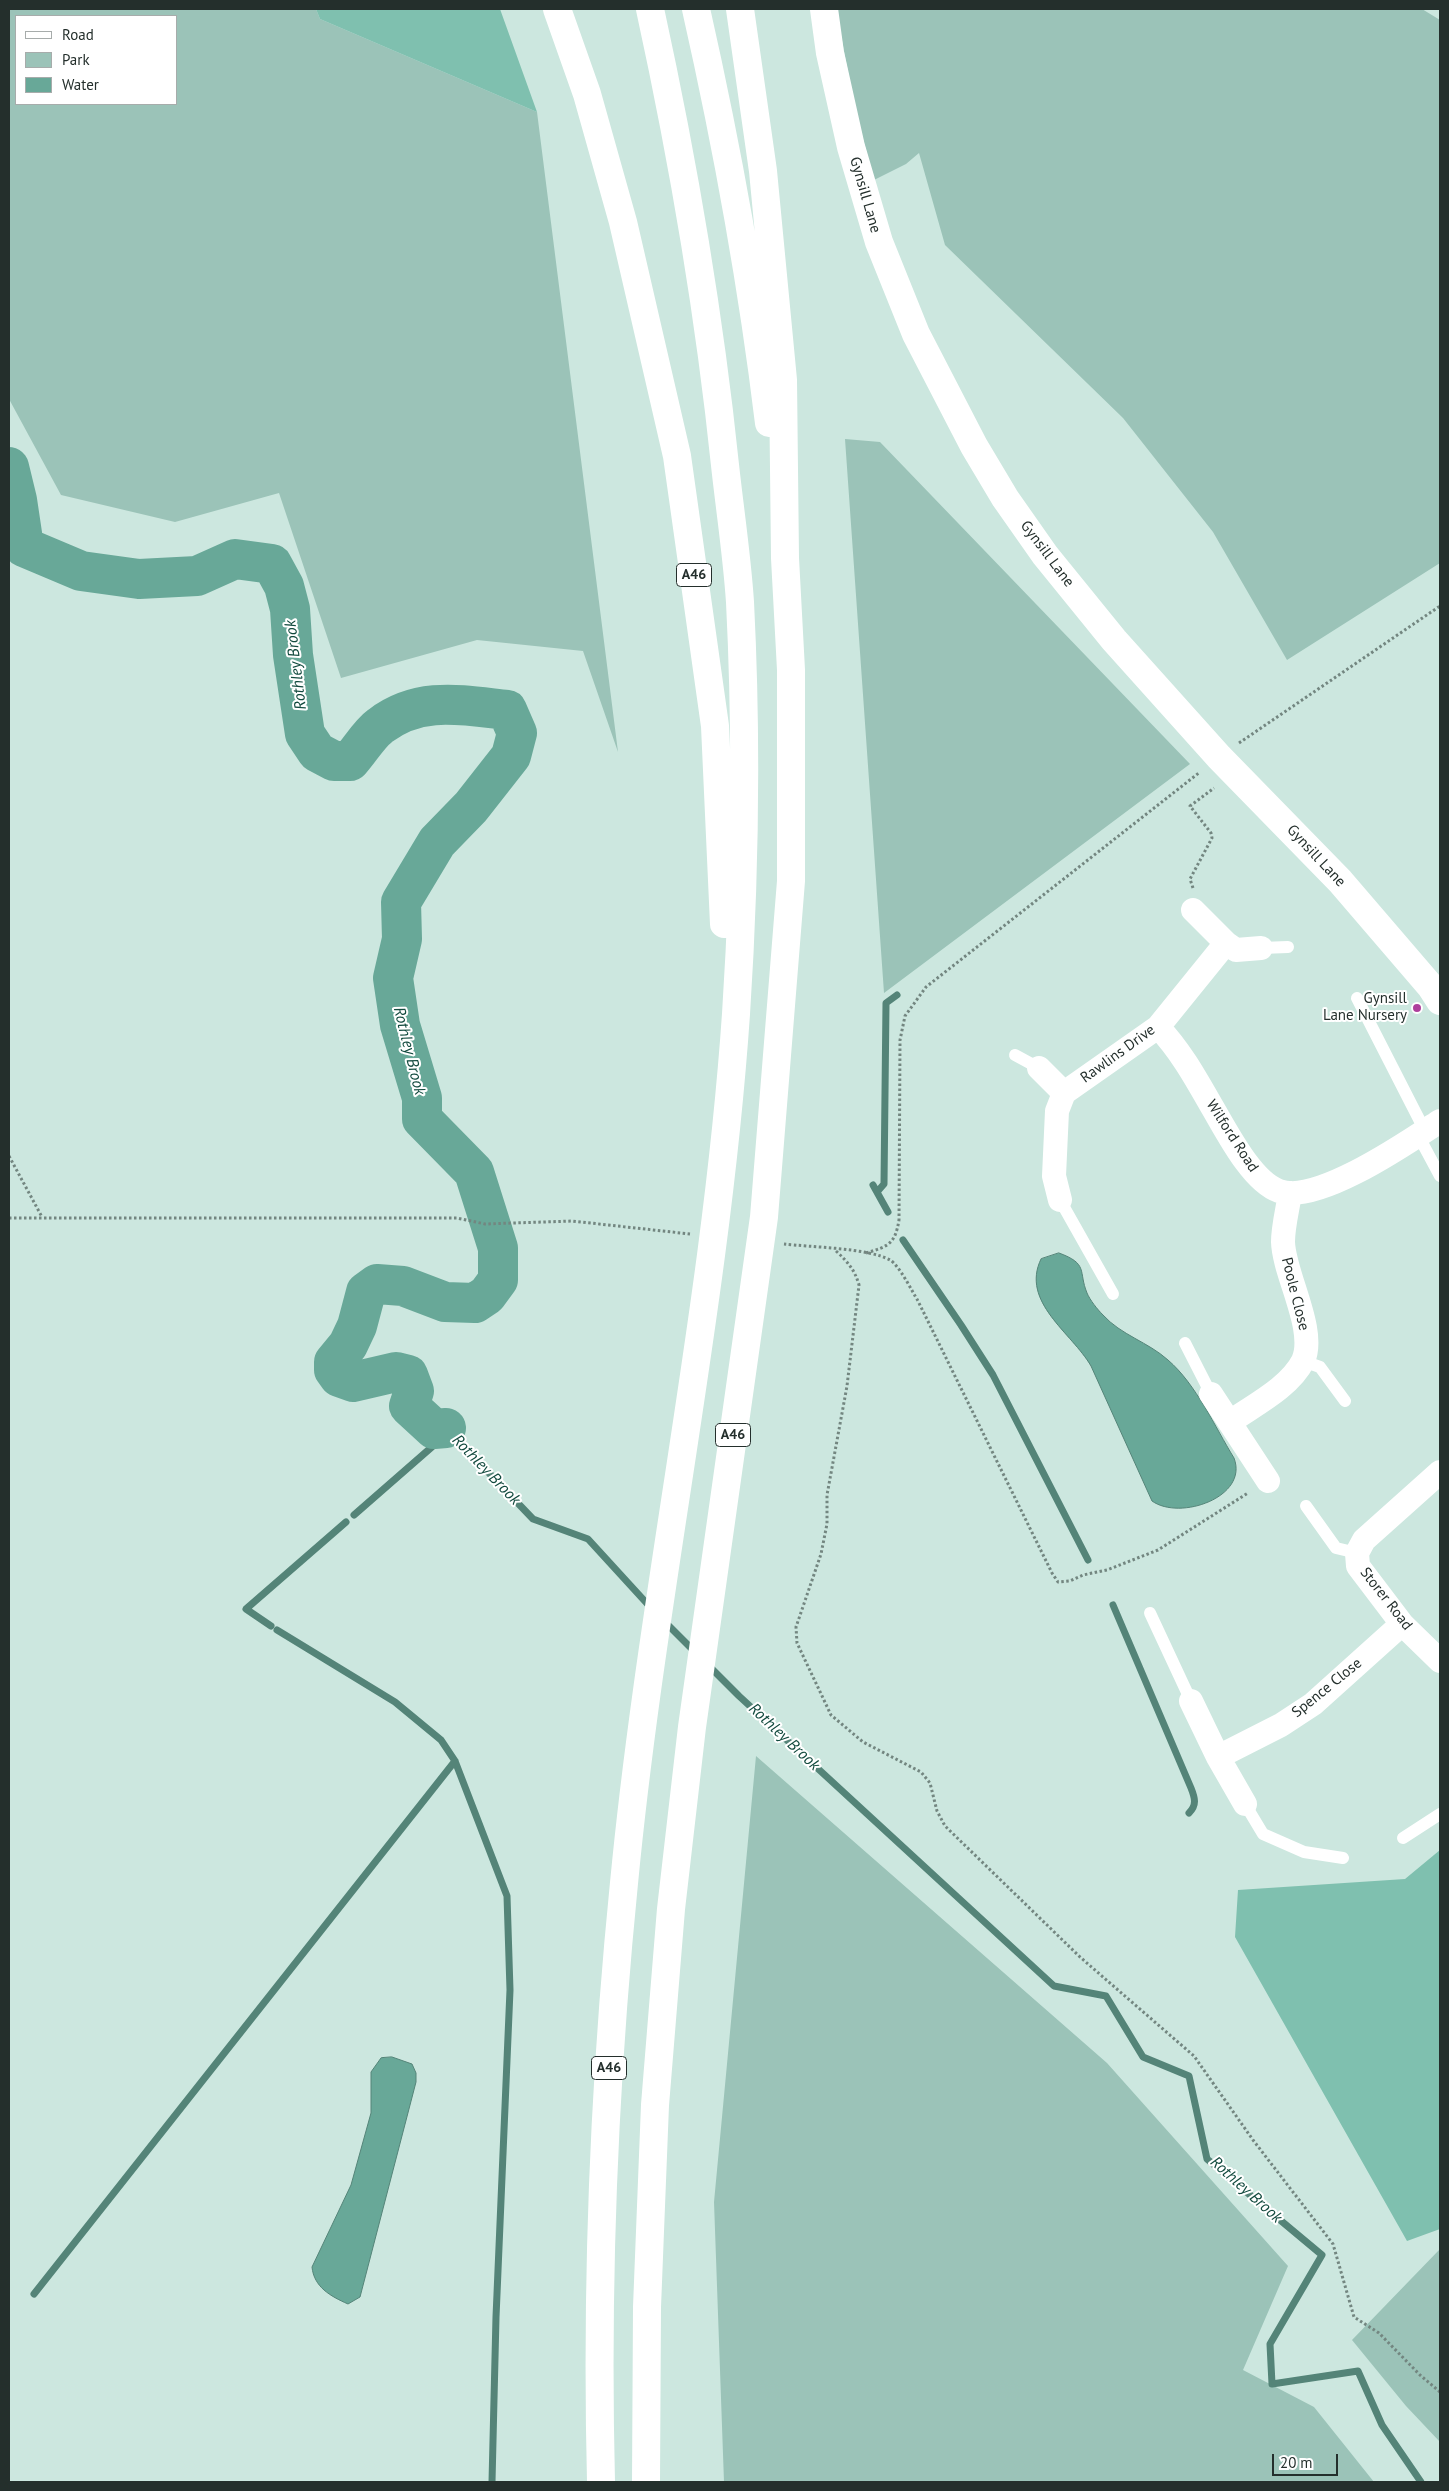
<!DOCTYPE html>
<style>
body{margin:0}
#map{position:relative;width:1449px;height:2491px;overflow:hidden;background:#cce7df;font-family:"PT Sans",sans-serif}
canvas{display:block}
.frame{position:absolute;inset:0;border:10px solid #242f2c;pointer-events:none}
.legend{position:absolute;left:15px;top:15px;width:162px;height:90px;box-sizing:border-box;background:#fff;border:1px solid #a7acab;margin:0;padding:6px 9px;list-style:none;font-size:15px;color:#242f2c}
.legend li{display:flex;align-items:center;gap:10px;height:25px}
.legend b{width:25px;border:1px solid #a7acab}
.scale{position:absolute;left:1272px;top:2454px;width:66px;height:22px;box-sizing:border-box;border:2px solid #242f2c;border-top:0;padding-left:6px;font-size:15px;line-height:18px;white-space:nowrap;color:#242f2c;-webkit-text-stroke:4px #fff;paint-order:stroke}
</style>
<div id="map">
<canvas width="1449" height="2491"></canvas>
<div class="frame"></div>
<ul class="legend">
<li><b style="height:6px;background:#fff"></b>Road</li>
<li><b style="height:14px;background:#9bc3b8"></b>Park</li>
<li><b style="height:14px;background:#68a898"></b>Water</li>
</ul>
<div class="scale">20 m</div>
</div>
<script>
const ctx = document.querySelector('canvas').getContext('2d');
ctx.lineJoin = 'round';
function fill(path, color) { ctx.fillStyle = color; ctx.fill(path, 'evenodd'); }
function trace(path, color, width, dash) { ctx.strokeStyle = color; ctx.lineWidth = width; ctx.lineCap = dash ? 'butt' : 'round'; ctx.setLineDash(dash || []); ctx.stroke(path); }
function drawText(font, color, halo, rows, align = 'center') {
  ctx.font = font + ' "PT Sans",sans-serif'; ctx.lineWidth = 4; ctx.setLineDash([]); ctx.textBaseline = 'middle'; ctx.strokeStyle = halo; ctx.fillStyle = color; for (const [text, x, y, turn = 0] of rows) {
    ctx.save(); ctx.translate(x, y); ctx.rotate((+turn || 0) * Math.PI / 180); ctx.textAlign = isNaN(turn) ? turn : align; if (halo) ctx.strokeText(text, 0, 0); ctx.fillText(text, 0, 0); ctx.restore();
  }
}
const green = new Path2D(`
 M9,9H316L320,19L537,112L618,752L583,651L477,640L341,678L279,493L175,522L61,495L9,399ZM16,16H176V104H16Z
 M836,9H1422L1440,20V563L1287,660L1213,532L1123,418L945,245L919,153L906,164L874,180L855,109Z
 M845,439L880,442L1190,764L884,993Z
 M756,1756L1107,2063L1288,2266L1243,2370L1314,2407L1374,2482H724L714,2202Z
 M1440,2249V2442L1406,2406L1352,2340Z`);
const forest = new Path2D(`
 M316,9H500L537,112L320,19Z
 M1440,1850V2229L1407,2241L1235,1937L1238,1890L1405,1879Z`);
const water = new Path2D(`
 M1059,1253C1089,1264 1078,1271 1087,1293C1090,1300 1097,1309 1103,1315C1121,1335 1148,1342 1168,1360C1196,1384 1215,1427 1234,1458C1249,1497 1180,1521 1152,1501L1091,1366C1072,1333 1020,1302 1041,1259Z
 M392,2057L412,2064L416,2073V2082L360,2297L348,2304C330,2296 314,2287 312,2267L351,2185L371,2113V2072L381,2058Z`);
const stream = new Path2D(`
 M873,1185L888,1212
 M877,1192L884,1184L886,1003L897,995
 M903,1240L961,1325L993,1375L1088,1560
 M446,1428L533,1519L588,1539L652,1609
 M354,1515L449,1432
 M1113,1605L1191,1788C1195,1798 1197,1805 1189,1813
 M665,1622L696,1653
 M271,1626L246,1609L346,1522
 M277,1630L395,1702L441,1740L455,1761L507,1896L510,1990L496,2317L492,2482
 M707,1664L739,1696L1054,1986L1106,1996L1143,2057L1189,2076L1207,2159L1322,2255L1270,2344L1272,2384L1358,2371L1382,2425L1421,2482
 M34,2294L455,1761`);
const river = new Path2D(`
 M9,467L17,500L24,547L81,571L139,579L197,576L235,559L272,564L284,586L290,609L293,655L305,734L317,752L334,761H350C360,750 369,734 380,726C419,696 461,705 507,710L517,733L511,756L471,807L437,842L401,902L402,939L393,978L400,1025L422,1098V1119L474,1172L498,1248V1280L487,1295L475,1303L445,1302L403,1286L377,1284L366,1292L357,1326L348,1345L334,1362V1370L339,1377L353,1382L396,1372L408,1375L414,1391L409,1406L434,1429L446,1428`);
const path = new Path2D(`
 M1239,743L1440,606
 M1193,888L1190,879L1212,838L1211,833L1190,806L1214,788
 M9,1156L42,1217
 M9,1218H457L485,1224L572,1221L690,1234
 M784,1244C809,1247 869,1248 890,1260C899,1265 912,1291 918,1301L1052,1573L1058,1582L1070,1581L1083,1575L1107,1570L1158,1550L1248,1493
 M836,1251C847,1261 855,1270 859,1285L847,1386L827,1495V1524L821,1554L796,1627L797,1643L831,1715L863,1742L921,1772L930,1783L937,1811L945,1826L1080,1957L1194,2056L1253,2140L1333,2244L1354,2317L1379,2333L1420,2375L1440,2392
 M866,1253C889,1246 895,1244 899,1220L900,1040L905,1016L926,987L1200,772`);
const lane = new Path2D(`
 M1261,948L1288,947
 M1357,998L1425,1131
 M1015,1055L1039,1068
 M1418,1135L1440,1176
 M1060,1200L1113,1294
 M1185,1343L1211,1394
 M1303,1361L1320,1367L1345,1401
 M1306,1506L1336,1548L1357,1553
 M1150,1613L1191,1701
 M1245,1804L1263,1834L1304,1852L1343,1858
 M1403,1838L1440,1814`);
const street = new Path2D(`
 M1193,910L1226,943L1236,950L1261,948
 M1158,1027C1180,1050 1195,1077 1211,1105C1226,1130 1251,1181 1279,1191C1317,1205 1408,1142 1440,1121
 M1039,1068L1064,1093
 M1060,1200L1054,1176L1057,1111L1064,1093L1158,1027L1226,943
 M1211,1394L1268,1481
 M1230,1422C1254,1405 1289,1388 1303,1361C1317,1330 1284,1275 1283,1242C1283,1226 1288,1208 1290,1193
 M1440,1472L1364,1540L1357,1553L1358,1566L1402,1624L1440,1661
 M1191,1701L1218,1757L1245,1804
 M1218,1757L1281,1725L1313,1704L1402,1624`);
const secondary = new Path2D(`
 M824,9L830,53L851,147L879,242L916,334L974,446L1005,498L1045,555L1114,640L1219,757L1340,881L1431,987L1440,1001`);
const highway = new Path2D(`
 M557,9L587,94L623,222L677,456L715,726L724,924
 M696,9C727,146 752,283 769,423
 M601,2482C596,2282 604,2082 624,1883C652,1592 716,1306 736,1014C745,877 747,739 740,602C737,556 730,511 725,465C709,311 683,160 650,9
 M646,2482L647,2307L655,2105L671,1909L692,1727L764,1217L791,881V670L785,558L783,380L763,171L740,9`);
const markers = [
 [1417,1008,5,"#ae3f9c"]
];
const shields = [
 [694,575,35],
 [733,1435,35],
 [609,2068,35]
];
const shieldNames = [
 ["A46",694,575],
 ["A46",733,1435],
 ["A46",609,2068]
];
const streetNames = [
 ["Gynsill Lane",865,195,74],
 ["Gynsill Lane",1047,554,53],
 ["Gynsill Lane",1316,856,47],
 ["Rawlins Drive",1118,1054,-36],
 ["Wilford Road",1232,1136,57],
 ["Poole Close",1295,1294,76],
 ["Storer Road",1386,1599,52],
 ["Spence Close",1327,1688,-39]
];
const poiNames = [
 ["Gynsill",1407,999],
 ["Lane Nursery",1407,1016]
];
const waterNames = [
 ["Rothley Brook",296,665,-97],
 ["Rothley Brook",409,1051,76],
 ["Rothley Brook",486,1470,46],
 ["Rothley Brook",784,1737,43],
 ["Rothley Brook",1246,2190,42]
];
fill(green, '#9bc3b8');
fill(forest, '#7fc0af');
fill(water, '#68a898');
trace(water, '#548478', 1);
trace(stream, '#548478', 7);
trace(river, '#68a898', 40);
trace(path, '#738680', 3, [2.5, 2.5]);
trace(lane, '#fff', 12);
trace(street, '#fff', 24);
trace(secondary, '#fff', 28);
trace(highway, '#fff', 28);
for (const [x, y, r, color] of markers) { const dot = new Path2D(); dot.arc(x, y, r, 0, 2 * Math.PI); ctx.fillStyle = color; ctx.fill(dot); trace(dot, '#fff', 2); }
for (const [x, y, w] of shields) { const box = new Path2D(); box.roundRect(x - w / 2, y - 11.5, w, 23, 4); ctx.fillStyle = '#fff'; ctx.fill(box); trace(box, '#242f2c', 1); }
drawText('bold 14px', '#242f2c', null, shieldNames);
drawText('15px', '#242f2c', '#fff', streetNames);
drawText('15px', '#242f2c', '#fff', poiNames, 'right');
drawText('italic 16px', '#124a3e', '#fff', waterNames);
</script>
